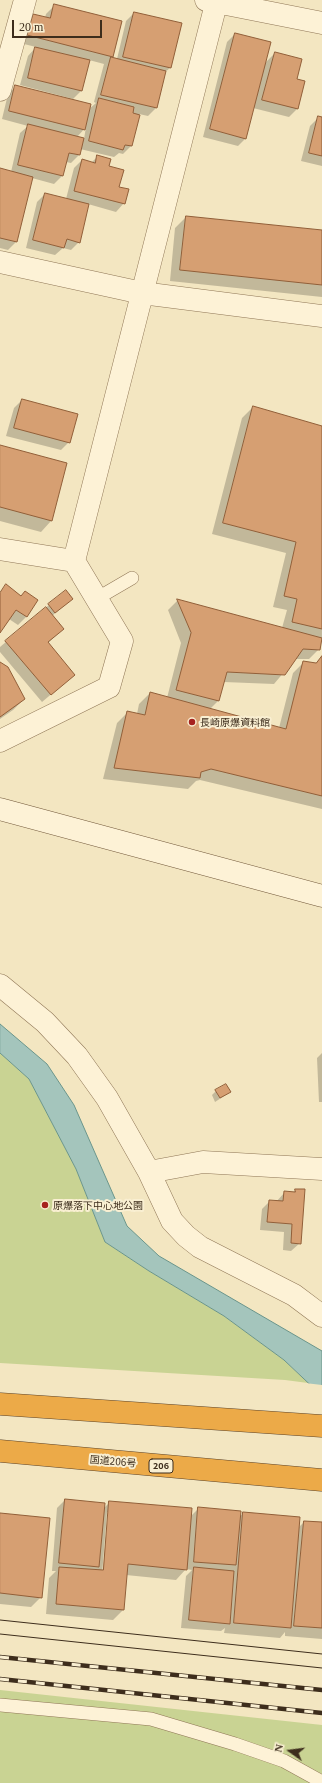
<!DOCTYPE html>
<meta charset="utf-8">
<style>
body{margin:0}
#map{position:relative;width:322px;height:1783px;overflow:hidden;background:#f3e6c1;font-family:Georgia,serif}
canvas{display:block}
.north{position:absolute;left:270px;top:1731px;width:40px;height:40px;-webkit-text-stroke:3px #f9efd2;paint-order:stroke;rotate:284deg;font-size:11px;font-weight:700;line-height:16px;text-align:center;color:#3d2d1c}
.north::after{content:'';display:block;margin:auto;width:14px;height:18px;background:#3d2d1c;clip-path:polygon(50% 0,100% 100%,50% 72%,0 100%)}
.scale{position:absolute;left:12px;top:20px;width:90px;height:18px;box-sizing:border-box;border:2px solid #3d2d1c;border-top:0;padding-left:5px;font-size:12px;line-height:14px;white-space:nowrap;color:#3d2d1c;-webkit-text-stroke:3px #f9efd2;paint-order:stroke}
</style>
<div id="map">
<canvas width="322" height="1783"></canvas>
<div class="north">N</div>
<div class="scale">20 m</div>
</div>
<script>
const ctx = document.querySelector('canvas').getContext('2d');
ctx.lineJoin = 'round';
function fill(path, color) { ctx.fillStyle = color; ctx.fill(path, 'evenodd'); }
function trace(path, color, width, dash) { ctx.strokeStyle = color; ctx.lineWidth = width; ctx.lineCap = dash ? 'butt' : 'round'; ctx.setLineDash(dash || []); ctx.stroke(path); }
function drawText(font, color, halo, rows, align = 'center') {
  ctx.font = font + ' Georgia,"Noto Sans JP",serif'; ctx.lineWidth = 4; ctx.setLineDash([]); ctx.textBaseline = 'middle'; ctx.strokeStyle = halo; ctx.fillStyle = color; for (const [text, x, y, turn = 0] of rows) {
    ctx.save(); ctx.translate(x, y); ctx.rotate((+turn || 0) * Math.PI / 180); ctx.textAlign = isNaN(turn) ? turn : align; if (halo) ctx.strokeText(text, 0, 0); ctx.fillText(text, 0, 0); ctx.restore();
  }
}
const green = new Path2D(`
 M0,1053L29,1079L76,1169L105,1242L149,1271L224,1316L284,1360L308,1383L285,1380L0,1363Z
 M0,1690L322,1725V1783H0Z`);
const water = new Path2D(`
 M0,1024L47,1064L74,1105L127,1226L159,1256L322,1351V1396L284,1360L224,1316L149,1271L105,1242L76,1169L29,1079L0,1053Z`);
const pier = new Path2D(`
 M305,1383L322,1385V1398H321Z`);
const shadow = new Path2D(`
 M54,6L112,56L110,58L117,59L126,21L134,13L181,24L170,68L164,73L156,108L148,116L139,114L131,146L123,154L119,153L114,157L80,149L79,155L71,163L66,162L62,176L54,184L32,178L16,242L8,250L0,248V169L11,172L20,133L28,126L2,119L8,94L16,86L89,109L96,103L94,102L104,64L89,60L81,91L73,99L20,85L28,56L36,47L20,43L25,23L33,15L45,18L46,14ZM86,127L84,139L77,137Z
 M235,34L264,64L275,53L296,80L304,82L297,109L289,117L253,108L246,138L238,146L203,137L227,42Z
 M318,118H322V166L301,161L310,126Z
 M98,156L108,167L124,203L116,212L88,204L79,242L71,250L63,248L55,255L26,248L37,202L45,194L66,199L74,168L82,160L91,163Z
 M186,217L322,231V297L170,281L175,228Z
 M22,400L69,442L61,450L6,436L14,408Z
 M253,407L322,427V638L319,649L309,659H295L274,684L224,682L218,701L210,709L279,728L293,673L304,662L315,664L322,658V809L200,780L196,781L188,789L103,779L117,723L128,712L137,714L139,704L150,693L167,698L181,643L168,610L178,600L282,628L287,610L273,607L286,553L212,534L242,418Z
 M0,446L51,521L41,532L0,521Z
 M6,586L21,596L25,592L37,600L26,617L18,625L9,619L0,631V592Z
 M67,603L52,616L63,629L48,643L74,675L42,702L0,652V647L49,605Z
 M0,663L24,699L13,710L0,719Z
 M322,1053V1102H319L317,1058Z
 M216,1091L230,1092L215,1102L212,1095Z
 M296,1190L300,1243L291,1251L283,1250L284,1232L260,1230L262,1209L270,1201L276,1202L285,1192L292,1193Z
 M65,1500L103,1509L110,1502L191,1516L199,1508L239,1517L244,1513L298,1528L304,1522L322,1523V1639L285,1636V1632L280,1638L224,1633L225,1628L221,1631L181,1628L186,1576L192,1570L186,1569L176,1580L126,1575L123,1610L113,1620L46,1614L49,1578L56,1571H52L57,1508ZM107,1512H109L104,1576L102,1575Z
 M0,1514L41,1597L31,1607L0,1604Z`);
const building = new Path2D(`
 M54,4L122,21L113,57L27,35L33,14L50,18Z
 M134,12L182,23L171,68L123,57Z
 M235,33L271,42L246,139L210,129Z
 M35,47L90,60L82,91L28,78Z
 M275,52L302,59L297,79L305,81L298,109L262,100Z
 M111,57L166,71L157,108L101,95Z
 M15,85L91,104L85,130L9,111Z
 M99,98L134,107L133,113L140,115L132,146L125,145L123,150L89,141Z
 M318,116L322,117V156L309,153Z
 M28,124L84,138L80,155L69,153L63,176L18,165Z
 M97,155L111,159L109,166L124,170L119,187L129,189L125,204L74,191L82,159L95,163Z
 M0,168L33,177L17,242L0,238Z
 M45,193L89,204L80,243L67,239L64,248L33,240Z
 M186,216L322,230V285L180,270Z
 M22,399L78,414L70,443L14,428Z
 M253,406L322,426V629L292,622L297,599L284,596L296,542L223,523Z
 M0,445L67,463L52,521L0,507Z
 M6,584L21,596L25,591L38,600L27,617L16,610L0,633V593Z
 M66,590L73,599L55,613L48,604Z
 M177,599L322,638L320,650L303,649L285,675L227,672L219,701L176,690L191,633Z
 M46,607L64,629L48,642L75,675L51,695L5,641Z
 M322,656V796L211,769L201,772L200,778L114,768L127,711L145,715L150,692L286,729L303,661L316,663Z
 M0,662L8,667L25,699L0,717Z
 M226,1084L231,1092L220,1098L215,1090Z
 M295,1189H305L301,1244L291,1243L292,1224L267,1222L269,1200L283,1201L284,1191L295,1192Z
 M65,1499L105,1503L99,1567L59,1563Z
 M109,1501L192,1508L187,1570L128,1564L124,1610L56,1604L59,1567L103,1570Z
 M198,1507L241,1511L236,1565L194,1562Z
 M243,1512L300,1517L291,1628L234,1623Z
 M0,1513L50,1518L42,1598L0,1593Z
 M304,1521L322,1522V1628L294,1626Z
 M194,1567L234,1571L230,1624L189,1620Z`);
const lane = new Path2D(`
 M96,599L132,578
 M0,1705L151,1719L235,1744L284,1761L322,1782`);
const street = new Path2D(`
 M206,0L322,23
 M0,90L25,0
 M0,262L142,293L322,316
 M0,549L74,561L122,641L109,687L0,741
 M74,561L217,0
 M0,985L45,1022L77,1056L107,1098L149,1172L172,1221L186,1236L200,1247L294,1295L322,1316
 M149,1172L203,1162L322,1169`);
const secondary = new Path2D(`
 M0,809L322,896`);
const highway = new Path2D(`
 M0,1404L322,1426
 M0,1451L322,1480`);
const tram = new Path2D(`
 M0,1620L322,1654
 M0,1634L322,1668`);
const rail = new Path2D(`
 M0,1657L322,1690
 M0,1679L322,1713`);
const markers = [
 [192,722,4,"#a6221f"],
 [45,1205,4,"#a6221f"]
];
const shields = [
 [161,1466,24]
];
const shieldNames = [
 ["206",161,1466]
];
const poiNames = [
 ["長崎原爆資料館",200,722],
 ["原爆落下中心地公園",53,1205]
];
const streetNames = [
 ["国道206号",113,1461,5]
];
fill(green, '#c9d393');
fill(water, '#a4c5bc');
trace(water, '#6a958b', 1);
fill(pier, '#f3e6c1');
fill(shadow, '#0003');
fill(building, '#d69f72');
trace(building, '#915f39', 1);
trace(lane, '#8f7656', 14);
trace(street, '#8f7656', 23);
trace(secondary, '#715739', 23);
trace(highway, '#5c442b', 23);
trace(lane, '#fdf2d6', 13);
trace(street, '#fdf2d6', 22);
trace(secondary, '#fdf2d6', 22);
trace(highway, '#ecaa48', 22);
trace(tram, '#3d2d1c', 1);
trace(rail, '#3d2d1c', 4.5);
trace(rail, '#f9efd2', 3, [9]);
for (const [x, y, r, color] of markers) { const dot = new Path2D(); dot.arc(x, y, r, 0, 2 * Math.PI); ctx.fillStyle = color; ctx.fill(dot); trace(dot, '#f9efd2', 1.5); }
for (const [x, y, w] of shields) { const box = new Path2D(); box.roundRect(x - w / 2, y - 7, w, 14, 3); ctx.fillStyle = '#f9efd2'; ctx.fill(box); trace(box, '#3d2d1c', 1); }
drawText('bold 9px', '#3d2d1c', null, shieldNames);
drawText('10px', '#3d2d1c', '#f9efd2', poiNames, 'left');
drawText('10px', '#3d2d1c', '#f9efd2', streetNames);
</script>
